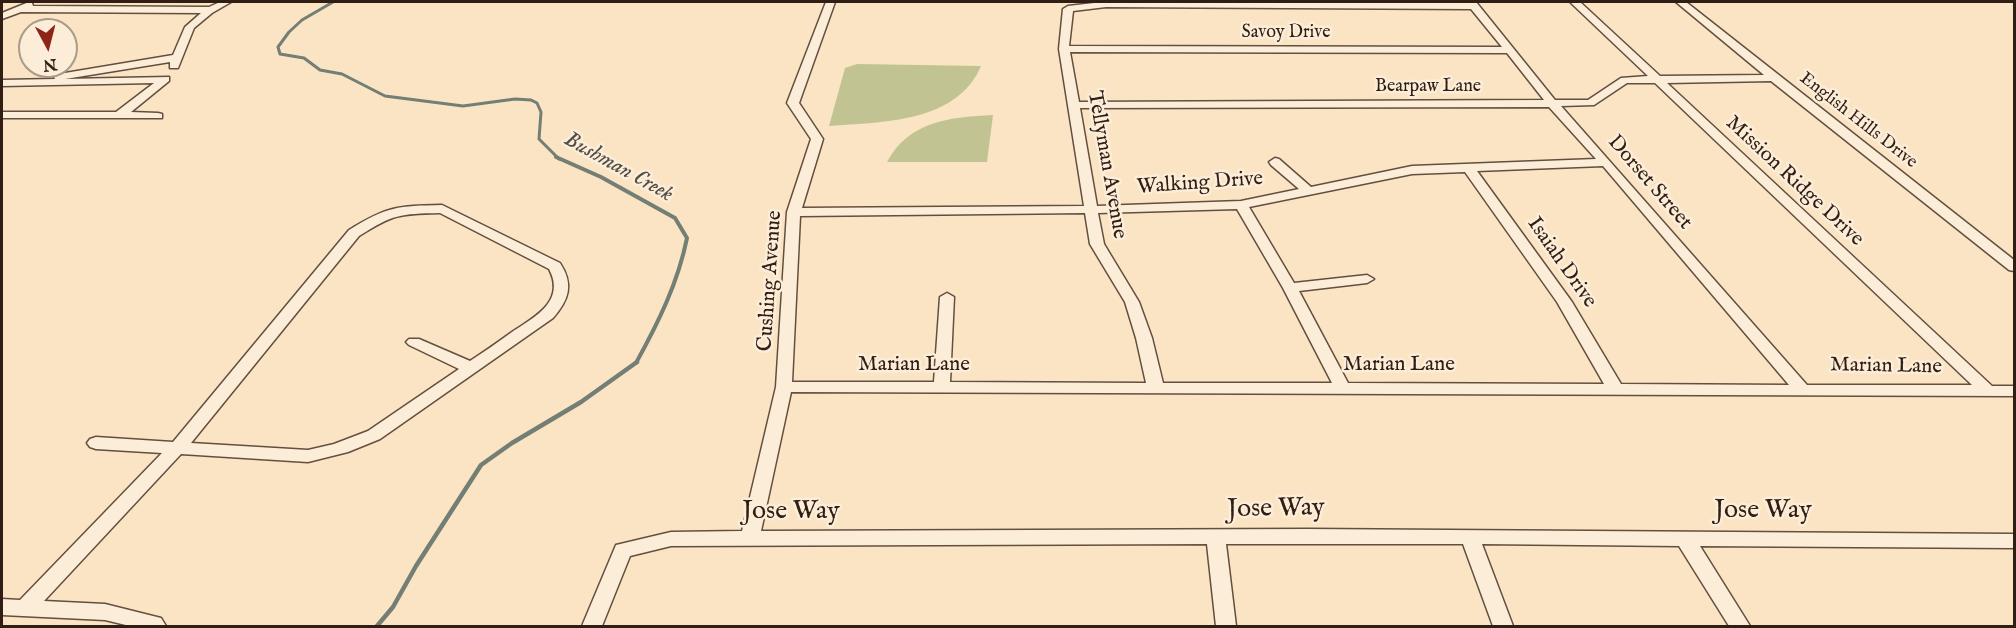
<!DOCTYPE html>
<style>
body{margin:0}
#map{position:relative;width:2016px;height:628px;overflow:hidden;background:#fbe4c4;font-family:"IM FELL English",serif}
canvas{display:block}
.frame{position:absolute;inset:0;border:3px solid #301d13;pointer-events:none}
.north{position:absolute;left:18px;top:18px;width:60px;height:60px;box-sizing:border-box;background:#fcedd9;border:2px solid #aa9a8a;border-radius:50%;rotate:173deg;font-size:16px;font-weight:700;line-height:24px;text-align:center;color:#301d13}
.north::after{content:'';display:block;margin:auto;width:21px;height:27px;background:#8f2418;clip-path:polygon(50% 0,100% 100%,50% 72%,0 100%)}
</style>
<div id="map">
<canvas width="2016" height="628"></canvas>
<div class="frame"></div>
<div class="north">N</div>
</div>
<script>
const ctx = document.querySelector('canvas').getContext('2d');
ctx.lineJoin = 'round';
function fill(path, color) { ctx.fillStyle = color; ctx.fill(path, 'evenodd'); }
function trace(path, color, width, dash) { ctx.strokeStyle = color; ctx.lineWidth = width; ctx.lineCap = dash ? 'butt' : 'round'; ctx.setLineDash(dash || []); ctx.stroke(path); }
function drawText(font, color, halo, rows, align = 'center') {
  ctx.font = font + ' "IM FELL English",serif'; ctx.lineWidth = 5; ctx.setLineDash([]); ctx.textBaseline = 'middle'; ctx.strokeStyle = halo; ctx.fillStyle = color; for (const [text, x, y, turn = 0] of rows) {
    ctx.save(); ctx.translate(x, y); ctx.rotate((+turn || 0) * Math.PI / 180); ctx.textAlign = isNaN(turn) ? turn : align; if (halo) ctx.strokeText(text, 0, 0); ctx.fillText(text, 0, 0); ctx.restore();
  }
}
const green = new Path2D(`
 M857,64L981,66C957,123 882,122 829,126L845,68Z
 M993,115L987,162H887C909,121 950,117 993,115Z`);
const streamFar2 = new Path2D(`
 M333,2L302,20L289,32L278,47L280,54L304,58L320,70L342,74L385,96L463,106L515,99L531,100L537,103L541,112L539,139L559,159`);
const streamFar1 = new Path2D(`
 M556,157L601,177L675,218L687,238C678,283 658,323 636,363`);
const stream = new Path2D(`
 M377,626L393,607L416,566L481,465L512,443L581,402L637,362`);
const minor = new Path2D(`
 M29,2L32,3L33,6L209,7L220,2H231L212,13L194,28L178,68H170V62L65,79L169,77V81L131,112L158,113L162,114V118H2V112H116L154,83L2,86V80L55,79L54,77L59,74L173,55L185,27L201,13L21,12L2,19V13Z
 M826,2H835L799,103L823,139L802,208L1084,206L1059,49L1063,9L1068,6L1103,2H1476L1555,100H1588L1621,78L1648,76L1570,2H1580L1660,76L1764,75L1676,2H1686L2014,260V271L2009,270L1771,81L1667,83L1992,386H2014V396L791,392L761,531L1307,529L2014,534V548L1700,546L1750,626H1729L1679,546L1482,544L1513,626H1493L1463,544H1226L1236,626H1216L1207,544L671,546L630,556L602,626H582L616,545L671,532L742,531L776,387L787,212L811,139L787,103ZM1106,7L1471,9L1502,47L1069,46L1073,11ZM1070,52L1507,53L1544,100L1079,102ZM1627,83H1655L1972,385H1807L1561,106L1594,105ZM1549,107L1596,159L1412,166L1311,187L1279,159L1275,158L1269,162L1271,165L1299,189L1241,201L1097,206L1080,108ZM1603,166L1789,385L1621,384L1572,302L1477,171ZM1465,172L1557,302L1604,384L1348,383L1299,291L1367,283L1374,279L1367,275L1294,283L1249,207L1412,174ZM1237,209L1283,288L1332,383H1163L1152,338L1139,302L1104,244L1098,213ZM1085,213L1090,244L1125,302L1136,338L1146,383L950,382L954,297L947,293L940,297L934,382H792L800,216Z
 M442,205L560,263C574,284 569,300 553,318L380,439L348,452L308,462L181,454L44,601L105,604L161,618L166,626H130L105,620L2,615V599L20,600L162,453L96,449L90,447L87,443L90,439L96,437L173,442L349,230C388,206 397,206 442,205ZM440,213L549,269C566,301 535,317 512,332C498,342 484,352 470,361L419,339H409L406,342L409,345L459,369L368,431L334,444L308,450L191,443L359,236C394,214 399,214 440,213Z`);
const farStreetnames = [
 ["Savoy Drive",1286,33],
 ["Bearpaw Lane",1428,87],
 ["English Hills Drive",1858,121,38]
];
const streetNames = [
 ["Tellyman Avenue",1106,165,80],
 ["Mission Ridge Drive",1794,182,43],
 ["Dorset Street",1649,183,49],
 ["Walking Drive",1200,184,-4],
 ["Isaiah Drive",1561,263,55],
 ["Cushing Avenue",771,281,-86],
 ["Marian Lane",914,366],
 ["Marian Lane",1399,366],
 ["Marian Lane",1886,367,1]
];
const waterNames = [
 ["Bushman Creek",618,168,29]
];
const nearStreetnames = [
 ["Jose Way",1276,510,-1],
 ["Jose Way",1763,512],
 ["Jose Way",791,513]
];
fill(green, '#c1c492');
trace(streamFar2, '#737e75', 3);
trace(streamFar1, '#737e75', 4);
trace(stream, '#737e75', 4.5);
trace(minor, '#634f3f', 3);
fill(minor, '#fcedd9');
drawText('18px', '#301d13', '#fcedd9', farStreetnames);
drawText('21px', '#301d13', '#fcedd9', streetNames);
drawText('italic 22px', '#514d44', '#fcedd9', waterNames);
drawText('26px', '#301d13', '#fcedd9', nearStreetnames);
</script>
